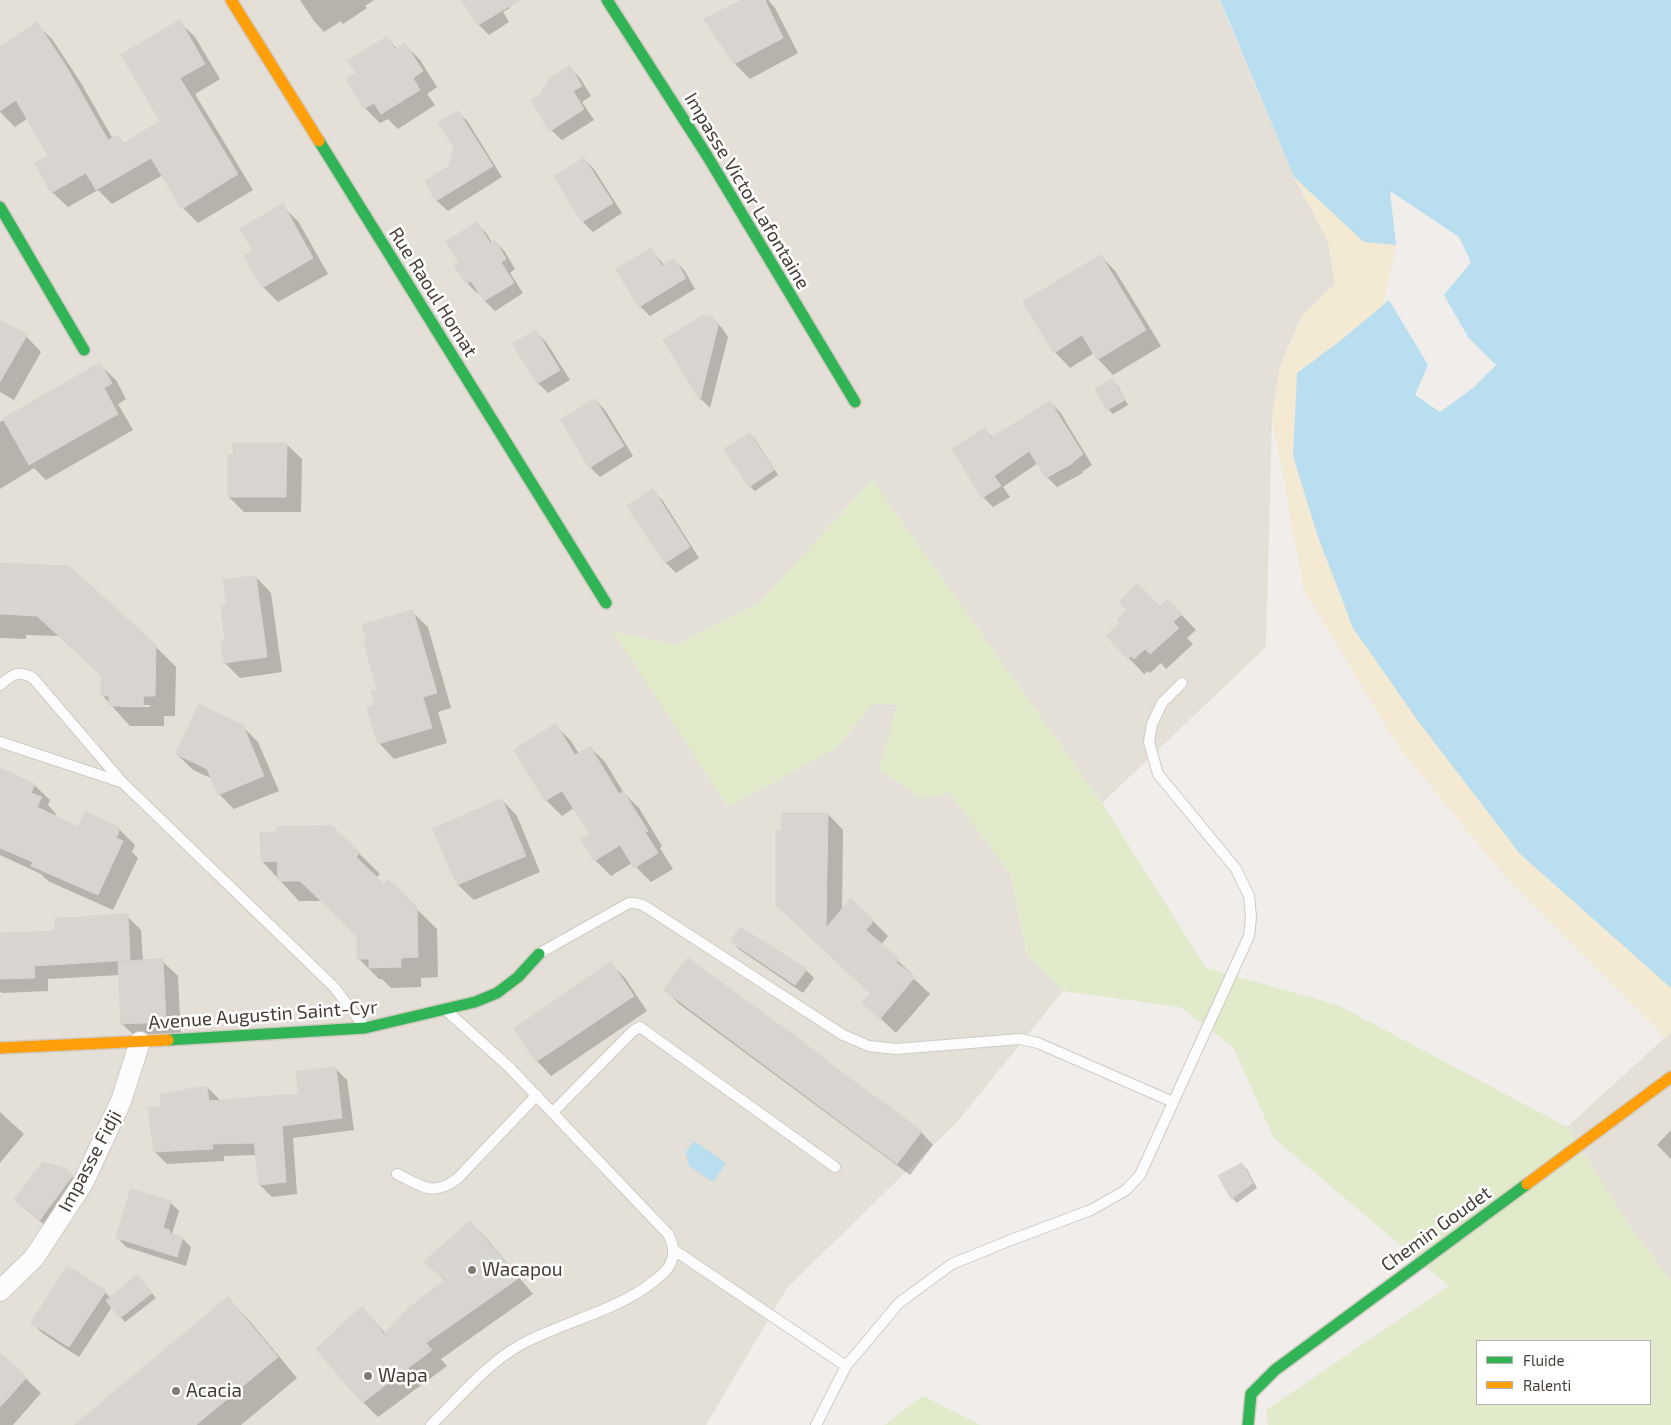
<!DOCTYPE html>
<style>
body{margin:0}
#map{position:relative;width:1671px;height:1425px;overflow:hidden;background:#f0edea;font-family:"Exo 2",sans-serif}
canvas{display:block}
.legend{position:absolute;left:1476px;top:1340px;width:175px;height:65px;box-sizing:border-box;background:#fff;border:1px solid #b5b2af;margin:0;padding:6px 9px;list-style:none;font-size:15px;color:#463e36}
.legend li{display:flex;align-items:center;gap:10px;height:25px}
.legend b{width:25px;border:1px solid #b5b2af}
</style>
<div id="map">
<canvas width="1671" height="1425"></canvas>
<ul class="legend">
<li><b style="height:6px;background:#30b455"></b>Fluide</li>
<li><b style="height:6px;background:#ff9f0a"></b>Ralenti</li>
</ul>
</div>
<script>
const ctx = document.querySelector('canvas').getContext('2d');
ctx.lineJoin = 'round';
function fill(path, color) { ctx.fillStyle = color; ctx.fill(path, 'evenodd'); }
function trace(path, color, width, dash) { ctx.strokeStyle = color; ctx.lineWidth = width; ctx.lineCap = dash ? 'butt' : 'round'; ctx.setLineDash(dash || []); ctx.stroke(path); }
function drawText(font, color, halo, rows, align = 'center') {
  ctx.font = font + ' "Exo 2",sans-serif'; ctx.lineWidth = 5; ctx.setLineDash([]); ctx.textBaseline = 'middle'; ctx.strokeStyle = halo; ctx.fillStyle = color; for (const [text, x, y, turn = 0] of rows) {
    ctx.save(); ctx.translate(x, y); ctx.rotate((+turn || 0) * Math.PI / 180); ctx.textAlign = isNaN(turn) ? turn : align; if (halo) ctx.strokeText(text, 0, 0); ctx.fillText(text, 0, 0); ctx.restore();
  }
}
const residential = new Path2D(`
 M0,0H1219L1294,177L1328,241L1335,284L1302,316L1280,366L1272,418L1266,647L1102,803L872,480L758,604L676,645L613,632L835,749L874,703L898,705L949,792L1010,874L1027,955L1063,991L958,1121L787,1288L706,1425H0Z
 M1671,1032V1280L1635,1234L1567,1127Z`);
const green = new Path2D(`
 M872,480L1102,803L1206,968L1338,1005L1567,1127L1635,1234L1671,1280V1425H1268L1266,1410L1449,1286L1274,1138L1233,1047L1180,1007L1063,991L1027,955L1010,874L949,792L923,799L879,769L897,705L874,703L835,749L728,807L612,631L676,645L758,604ZM1477,1341H1650V1404H1477Z
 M923,1396L980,1425H884Z`);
const sand = new Path2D(`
 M1220,0L1389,190L1396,245L1383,306L1340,341L1297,373L1671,954V1032L1665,1038L1502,873L1398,746L1304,590L1272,417L1280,366L1302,316L1335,284L1328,241L1294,177Z`);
const water = new Path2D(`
 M1220,0H1671V988L1520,854L1418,721L1353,628L1318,537L1293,456L1297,373L1340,341L1389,300L1428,365L1415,395L1440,412L1473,388L1496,365L1468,337L1444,295L1471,262L1459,237L1390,191L1396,245L1364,242L1294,177Z
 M694,1141L726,1163L713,1182L689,1166L686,1152Z`);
const shadow = new Path2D(`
 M300,0H374L365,6L367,8L343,24L341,21L324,32L314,21Z
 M464,0H505L510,8L503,12L509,22L489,35L479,25Z
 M745,0H768L775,8L798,53L750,79L735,64Z
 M179,22L195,37L220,79L195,94L253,190L198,223L183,208L163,175L112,204L98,190L68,207L52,192L49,156L28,118L15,127L0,112V49L36,24L52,39L81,83L113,139L117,136L125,144L162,121Z
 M387,38L397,49L404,44L420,60L437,87L427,94L435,105L398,129L388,119L380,123L365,108Z
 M570,68L580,78L591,96L582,102L594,120L562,140L551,130L544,92Z
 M458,112L468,122L502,177L448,211L437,201L426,182L450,167L455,147Z
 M584,159L594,169L622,213L593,232L583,222Z
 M282,206L298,221L328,274L278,302L263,287L254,252Z
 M477,224L487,234L492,243L495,241L505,252L515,269L510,273L523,293L495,311L485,301L479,292L477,293L467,283L461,262Z
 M651,250L665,266L674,260L684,270L695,289L650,316L640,306Z
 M1101,256L1116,272L1161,346L1113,375L1098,359L1094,353L1070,368L1055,352Z
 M712,318L722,328L728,337L710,408L701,399L665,341Z
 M0,322L26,336L41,352L14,400L0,392Z
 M536,332L546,342L570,380L548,393L538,383Z
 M100,365L116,380L126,399L118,404L133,430L46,480L34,468L0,489V422Z
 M1113,381L1118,386L1128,405L1113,414L1108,409Z
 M595,400L605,410L633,456L600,477L590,467Z
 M1050,402L1060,412L1092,465L1082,472L1083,473L1057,487L1047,477L1038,463L1003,487L1010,497L993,507L983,497L985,430L993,438Z
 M750,434L755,439L778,475L755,491L750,486Z
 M286,444L302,459L301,512H244L229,497Z
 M653,491L663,501L699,558L676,573L666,563Z
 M0,564L155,646L176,667L175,716H164V726H130L102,695L103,676L59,636L26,635V639L0,638ZM121,705H150V707H121Z
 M256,577L271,593L282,672L240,678L225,663L222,642H226L228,606Z
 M1168,601L1196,630L1187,638L1193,644L1166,669L1161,663L1150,673L1148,671L1144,674L1108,636L1160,609Z
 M412,612L428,627L451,708L438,712L447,743L394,759L379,743L377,705L379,690Z
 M242,726L258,742L279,791L234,809L219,794L213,779L193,770L177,754Z
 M556,726L571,741L579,754L590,747L605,762L624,793L639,808L662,846L660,848L673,869L651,882L632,863L611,876L595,860L583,840L591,835L574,808L562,816L546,800Z
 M0,773L34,785L50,800L48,805L56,814L55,817L79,829H119L135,845L132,852L138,858L113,910L48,881L41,874L0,855Z
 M502,800L517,816L540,872L474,900L458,885L435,829Z
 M828,814L843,830L842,911L873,921L888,936L881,945L913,975L912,977L930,994L896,1033L864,1003L871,994L793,920Z
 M332,827L380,874L376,878L384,886L389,882L437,929L438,977L421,978V987L391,988L382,979H379L359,959L358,936L322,901H299L262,861L278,833Z
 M127,916L141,930L143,962L162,961L178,976L181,1037L138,1039L122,1024L120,975L48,979V991L2,993L0,991V934L57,932Z
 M732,942L806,970L814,978L803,993L740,950Z
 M611,964L625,978L647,1011L551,1076L537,1061Z
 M666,990L921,1132L933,1145L910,1175L678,1003Z
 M335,1068L347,1080L354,1130L293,1138L297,1194L272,1197L260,1185L257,1155L224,1156V1161L167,1164L155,1152L162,1109L207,1087L219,1099V1102L300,1095Z
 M0,1112L24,1134L0,1163Z
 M1671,1130V1159L1657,1145Z
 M1242,1164L1247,1169L1257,1188L1237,1203L1232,1198Z
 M72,1176L82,1186L50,1229L26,1210L16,1200Z
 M170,1202L179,1211L172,1234L182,1238L191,1247L186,1266L126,1247L117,1237Z
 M470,1222L486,1238L533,1294L441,1359L447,1366L378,1417L363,1402L362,1308L386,1334L445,1281L426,1262Z
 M142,1281L156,1298L125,1322L112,1307L79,1357L42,1333L32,1322L105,1292L111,1299Z
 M228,1299L248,1319L297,1378L241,1425H77Z
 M0,1354L41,1393L13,1425H0Z`);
const building = new Path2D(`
 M462,0H520L478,25Z
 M742,0H765L783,38L734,64L704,19Z
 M180,20L205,64L180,78L238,174L182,209L151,158L96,190L86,173L51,193L35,163L48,156L16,100L0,111V47L37,22L66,66L108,140L118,135L123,144L160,121L121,55Z
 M387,37L395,49L405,43L423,71L413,78L420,90L381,114L374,103L364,109L346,79L356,73L348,61Z
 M570,66L582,86L573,91L584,109L550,131L531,100L543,92L541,90L547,86L549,79Z
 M458,111L493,166L436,201L425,181L449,166L454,147L438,123Z
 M584,158L613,203L582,222L554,177Z
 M283,204L313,258L262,288L244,256L253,251L240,229Z
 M477,222L490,243L495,240L506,259L501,262L514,283L484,301L471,281L466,284L454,266L459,262L446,242Z
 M651,248L662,266L674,258L686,278L639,307L616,270Z
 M1101,255L1146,330L1097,360L1082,335L1054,353L1023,302Z
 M704,315L712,317L718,326L700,400L663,340Z
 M0,320L27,335L0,382Z
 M536,330L560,370L537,384L513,344Z
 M100,363L112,383L104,388L118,414L29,465L3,419Z
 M1113,379L1125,400L1107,410L1095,389Z
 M595,399L624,446L589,468L561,420Z
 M1050,401L1083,454L1073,462V463L1046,478L1029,451L994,476L1001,486L982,498L952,449L985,428L991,438Z
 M750,433L774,470L749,487L724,449Z
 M233,443H287L286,497H228V455H233Z
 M653,489L690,547L665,563L627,506Z
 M0,563L69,566L156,645L155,696H144L143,706H109V696H101V675L37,616L0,614Z
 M256,576L267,657L224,663L221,641H225L221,606L227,605L223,580Z
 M1138,584L1160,607L1168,599L1182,614L1173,622L1179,628L1150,654L1145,649L1134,659L1131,656L1128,659L1106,636L1120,623L1117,619L1127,610L1119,602Z
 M413,610L437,693L423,697L432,728L378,744L367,707L375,705L371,691L377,689L364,643L367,642L362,625Z
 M199,705L243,725L264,776L218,795L207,769L176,754Z
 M556,724L575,755L590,746L619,794L623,791L648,831L645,832L658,853L634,868L620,845L594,861L581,839L590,834L562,791L545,801L514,750Z
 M0,768L35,784L31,793L42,797L37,807L78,827L85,812L120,828L116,838L123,841L98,895L31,866L33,862L0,848Z
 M502,799L526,856L457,885L433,829Z
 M782,813H828L826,928L850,899L874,920L866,930L899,959L896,962L915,977L880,1019L862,1003L870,993L776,905V831H781Z
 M332,826L360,853L356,857L384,884L389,880L417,907L418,957L401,958V967L369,968V959H357V936L300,881H278L277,861L261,862L260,832H277V827Z
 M128,914L130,960L34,966L35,978L0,979V933L55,931V919Z
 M740,927L807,969L795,985L731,942Z
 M688,958L804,1043L848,1077L922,1131L897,1164L664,990Z
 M163,959L166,1022L121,1024L118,962Z
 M611,962L634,996L536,1062L514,1029Z
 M336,1067L342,1118L282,1126L286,1182L259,1185L254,1143L212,1144L213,1149L154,1152L148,1107H161L160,1094L207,1086L209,1101L299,1094L296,1072Z
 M43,1162L64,1168L73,1175L40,1220L14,1200Z
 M1242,1163L1253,1183L1231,1199L1218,1176Z
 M131,1189L171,1201L163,1228L170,1230L169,1233L183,1237L177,1257L116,1238Z
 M470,1221L519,1278L426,1343L432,1350L362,1403L316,1349L362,1306L384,1334L410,1307L445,1280L424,1262Z
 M68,1266L106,1291L69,1347L31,1323Z
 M137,1275L152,1293L120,1318L106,1301Z
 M228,1297L278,1357L196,1425H75Z
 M0,1353L27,1377L0,1407Z`);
const lane = new Path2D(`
 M0,685C13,674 17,670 33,678L122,782L334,987L364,1026
 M0,742L121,782
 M540,953L629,903H635L643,905L843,1035L869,1046L896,1049L1020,1039L1038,1043L1173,1102
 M553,1112L634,1030L640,1027L835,1167
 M397,1174C422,1186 432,1197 457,1179L537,1095
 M674,1250L846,1366
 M431,1425C460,1397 486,1364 522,1344C565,1321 614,1312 653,1282C657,1278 664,1274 667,1269C676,1258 674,1245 668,1234L509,1067L448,1012
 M816,1425L846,1366L899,1303L952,1264L1011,1240L1091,1210L1126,1190L1140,1175L1249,936L1251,917L1249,896L1236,869L1158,774L1149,742L1152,724L1162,703L1182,683`);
const street = new Path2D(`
 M0,1291L34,1258L83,1183L121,1101L140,1042`);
const fast = new Path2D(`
 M607,0L706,154L855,402
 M319,141L606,603
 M0,207L84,350
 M168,1040L365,1028L475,1002L497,993L518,977L539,954
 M1248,1425L1251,1394L1275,1370L1527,1184`);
const slow = new Path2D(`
 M231,0L319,141
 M0,1048L168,1040
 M1527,1184L1671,1077`);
const markers = [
 [472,1270,5,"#827b75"],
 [368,1376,5,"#827b75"],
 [176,1391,5,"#827b75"]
];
const streetNames = [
 ["Impasse Victor Lafontaine",747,191,59],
 ["Rue Raoul Homat",433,292,58],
 ["Avenue Augustin Saint-Cyr",263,1015,-4],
 ["Impasse Fidji",90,1161,-62],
 ["Chemin Goudet",1436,1229,-36]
];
const poiNames = [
 ["Wacapou",482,1270],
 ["Wapa",378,1376],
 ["Acacia",186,1391]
];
fill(residential, '#e4dfd7');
fill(green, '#e1eaca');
fill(sand, '#f4ead4');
fill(water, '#b9deef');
fill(shadow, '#0003');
fill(building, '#d8d5d1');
trace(building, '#d8d4d0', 1);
trace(lane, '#cecbc7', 12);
trace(street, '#cecbc7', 22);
trace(fast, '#d0cac1', 14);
trace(slow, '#d0cac1', 14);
trace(lane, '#fdfcfc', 10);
trace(street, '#fdfcfc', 20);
trace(fast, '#30b455', 11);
trace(slow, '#ff9f0a', 11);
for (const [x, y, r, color] of markers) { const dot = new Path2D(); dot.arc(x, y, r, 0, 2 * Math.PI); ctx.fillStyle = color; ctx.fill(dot); trace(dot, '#fff', 2); }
drawText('19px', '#463e36', '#fff', streetNames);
drawText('19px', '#463e36', '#fff', poiNames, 'left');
</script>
